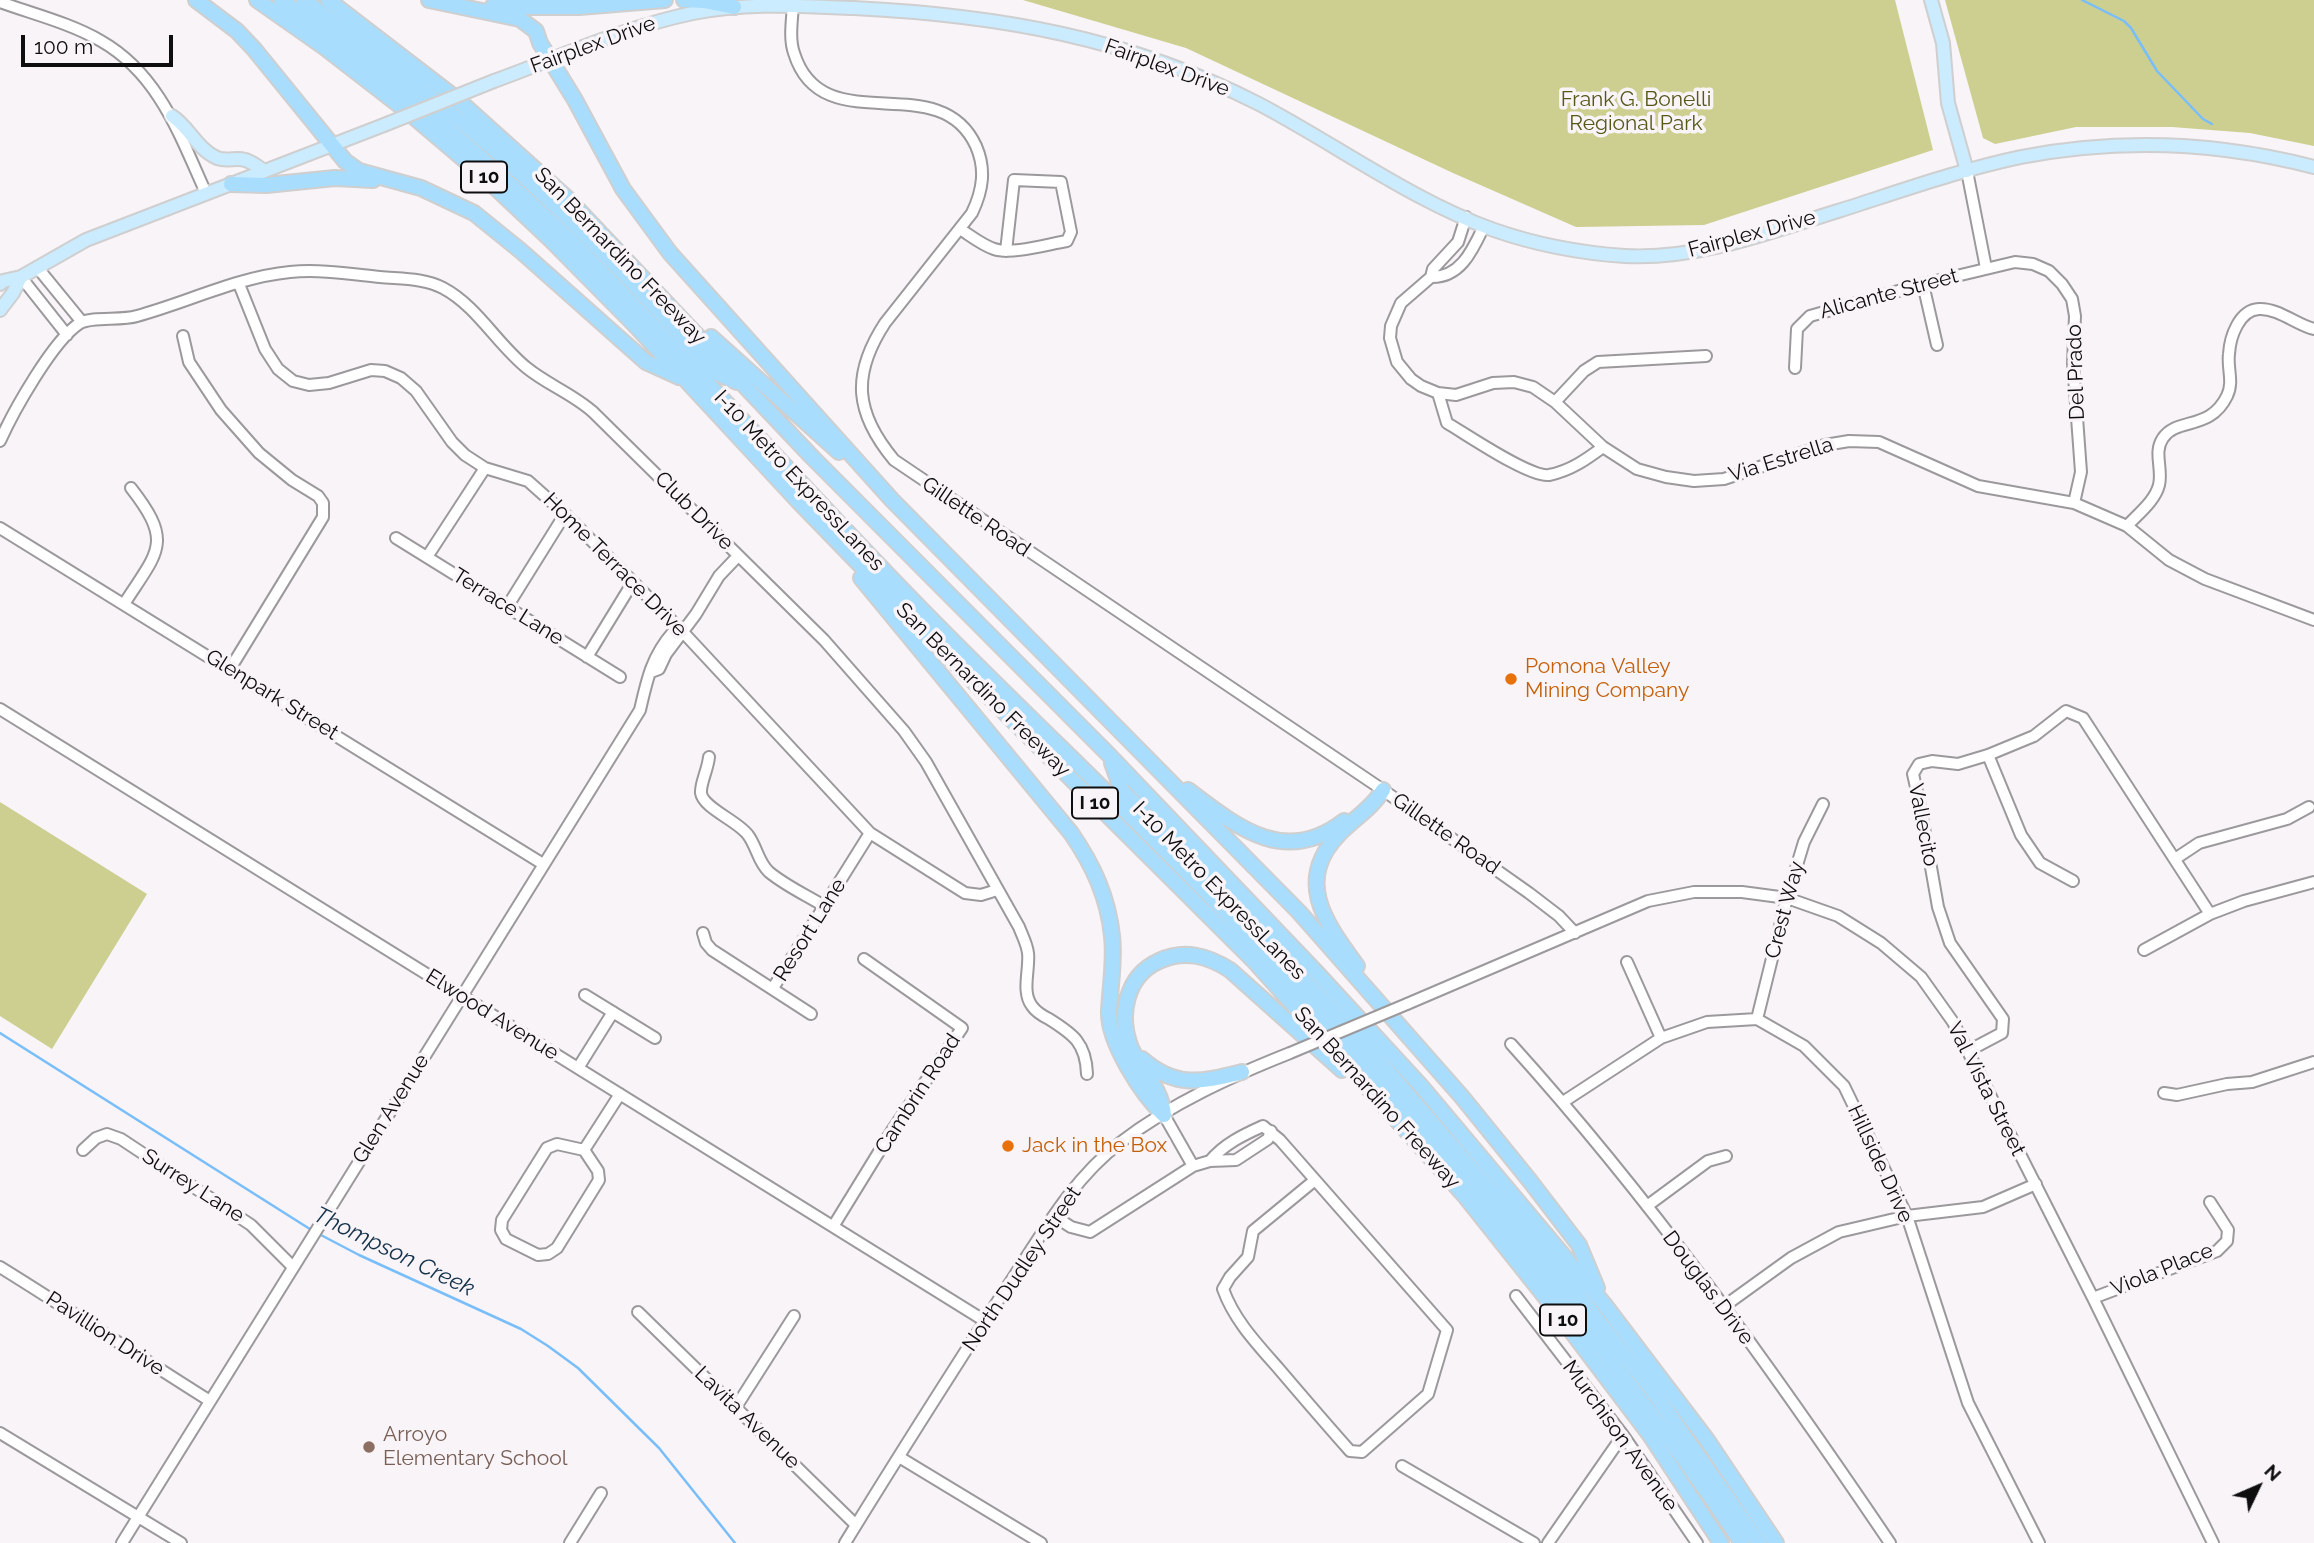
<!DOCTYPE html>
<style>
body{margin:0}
#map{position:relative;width:2314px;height:1543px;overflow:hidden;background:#f8f4f8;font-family:Raleway,sans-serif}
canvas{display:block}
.north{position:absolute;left:2223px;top:1452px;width:70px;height:70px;-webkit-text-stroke:5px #f8f4f8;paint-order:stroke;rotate:46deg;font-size:19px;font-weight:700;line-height:28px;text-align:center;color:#0f0e0f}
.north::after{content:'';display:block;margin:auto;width:24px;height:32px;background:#0f0e0f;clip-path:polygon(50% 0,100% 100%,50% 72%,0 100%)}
.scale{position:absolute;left:21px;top:35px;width:152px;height:32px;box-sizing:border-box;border:4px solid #0f0e0f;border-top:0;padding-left:9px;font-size:21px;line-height:24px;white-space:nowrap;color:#0f0e0f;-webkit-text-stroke:5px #f8f4f8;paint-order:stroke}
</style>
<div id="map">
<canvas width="2314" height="1543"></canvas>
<div class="north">N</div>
<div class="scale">100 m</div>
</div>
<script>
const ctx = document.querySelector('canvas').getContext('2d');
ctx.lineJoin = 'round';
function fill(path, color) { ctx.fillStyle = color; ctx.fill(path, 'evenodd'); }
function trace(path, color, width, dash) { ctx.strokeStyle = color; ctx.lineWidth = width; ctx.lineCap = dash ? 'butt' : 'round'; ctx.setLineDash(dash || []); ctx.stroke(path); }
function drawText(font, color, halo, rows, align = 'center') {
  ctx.font = font + ' Raleway,sans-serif'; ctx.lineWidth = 7; ctx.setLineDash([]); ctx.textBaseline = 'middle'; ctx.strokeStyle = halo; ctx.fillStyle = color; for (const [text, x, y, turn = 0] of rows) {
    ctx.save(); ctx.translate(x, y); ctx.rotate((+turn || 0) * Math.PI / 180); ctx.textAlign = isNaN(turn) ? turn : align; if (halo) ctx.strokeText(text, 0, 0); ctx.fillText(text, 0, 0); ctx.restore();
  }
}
const green = new Path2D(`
 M1023,0H1895L1933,150L1704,225L1576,227L1453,173L1186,48Z
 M1945,0H2314V146L2250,133L2172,127H2076L1995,144L1983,138Z
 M0,802L147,894L52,1049L0,1016Z`);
const stream = new Path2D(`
 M2082,0L2124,21L2131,28L2157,71L2203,119L2212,124
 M0,1033L313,1231
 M319,1234L359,1255L521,1329L548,1346L578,1368L659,1448L735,1543`);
const minor = new Path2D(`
 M0,2C33,14 70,23 101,41C159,74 180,136 206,193
 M793,5C792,21 789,39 794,53C822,144 939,65 976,146C986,169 983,190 972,213L885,323C851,375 855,413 894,460L1383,790L1529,893L1559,916L1575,933
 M1967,171L1986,268
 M1466,217L1458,242L1433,269L1431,277L1401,303L1391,326L1390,338L1397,362L1411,379L1421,386L1438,393L1456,395L1493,383L1514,382L1533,387L1555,402L1603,447L1637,469L1666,477L1694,481L1724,479L1825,445L1849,441L1879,442L1978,486L2074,503L2127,526L2169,560L2205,579L2314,620
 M960,229C971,236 982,245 994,249C1012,255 1048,244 1067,241L1071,232L1061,182L1014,180L1006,251
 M37,267L82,322
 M21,277L67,335
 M1431,277C1461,278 1473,249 1484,226
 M239,284L265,349L278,369L293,381L309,385L329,383L371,370L385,371L401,378L416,391L452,442L465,455L485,468L528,481L565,514L682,631L870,833L965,893L981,895L997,890
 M1923,284L1937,345
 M183,336L189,362L221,410L259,453L292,480L318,496L323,503V517L230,669
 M1795,368L1797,329L1810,316L1923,284L2015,262L2033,264L2049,271L2062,284L2072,299L2075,316L2073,363L2081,472L2074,503
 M1438,393L1447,423C1466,434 1530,478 1549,475C1570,471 1587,459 1603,447
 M1555,402L1584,371L1598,362L1706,356
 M0,441C13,412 53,340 80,323C93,316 121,321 137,316C188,302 238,277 290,272C320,269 351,274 380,277C401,279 424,278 443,288C477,306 497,344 527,368C548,385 573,394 593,412L824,640L904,731L926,762L1019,927C1022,935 1027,944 1028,953C1030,969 1021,992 1032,1006C1036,1012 1043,1016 1049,1019C1073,1034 1086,1043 1087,1074
 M2127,526C2138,514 2155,501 2159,485C2163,469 2153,452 2163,438C2177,417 2210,431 2227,396C2234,382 2227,368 2229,354C2230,337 2239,310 2259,309C2278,308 2297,325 2314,329
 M0,528L543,864
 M396,538L620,677
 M427,557L485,468
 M124,604C158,551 174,543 131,488
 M507,607L565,514
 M587,657L633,582
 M651,672L659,669L666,654L696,614L719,576L738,556
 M0,709L985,1321
 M1988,755L2021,835L2040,863L2073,881
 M709,757C708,769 700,784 701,793C703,808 738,821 748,835C757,847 758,862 769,872C786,886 806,895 824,906
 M2175,859L2199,843L2287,819L2309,807
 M703,933L706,943L712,950L811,1014
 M2144,950L2210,914L2244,901L2314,882
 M1627,962L1661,1038
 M773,988L870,833
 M585,995L655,1038
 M1407,1004L1648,901L1694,892H1742L1787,898L1838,916L1881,943L1921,977L1953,1022L2093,1298L2213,1543
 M1757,1019L1787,898L1804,842L1823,804
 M1511,1044C1651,1199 1773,1370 1890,1543
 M1968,1051L2002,1033L2003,1019L1950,943L1938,907L1920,805L1913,774L1919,764L1932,761L1958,764L1988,755L2034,736L2066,711L2083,718L2210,914
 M578,1068L613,1012
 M2164,1093L2177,1095L2227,1084L2252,1082L2314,1062
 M1563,1102L1661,1038L1707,1022L1757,1019L1804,1046L1844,1086L1907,1216L1968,1403L2039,1543
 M1164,1115L1193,1166
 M557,1144L584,1150L598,1171L599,1180L557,1248L548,1254L538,1255L506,1239L501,1230L502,1220L547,1148Z
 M83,1150L96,1138L107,1134L121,1139L251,1225L293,1267
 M584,1150L620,1094
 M1210,1161C1224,1144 1243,1135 1263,1126L1280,1140L1447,1330L1428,1394L1362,1452L1350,1451C1326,1424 1302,1396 1279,1369C1257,1344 1234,1320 1223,1289L1230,1277L1248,1257L1253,1231L1315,1180
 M1647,1206L1708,1161L1726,1156
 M1054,1216L1071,1227L1090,1232L1193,1166L1210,1161L1236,1160L1268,1139L1271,1131
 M834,1225L893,1129L962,1028L864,959
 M0,1267C71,1311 140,1357 210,1401
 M1516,1296L1623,1435L1697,1543
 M2093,1298L2217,1251L2227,1241L2228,1230L2210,1202
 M1723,1307L1791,1258L1839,1232L1907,1216L1983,1207L2036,1184
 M638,1312L856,1525
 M736,1407L794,1316
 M0,1433L181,1543
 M899,1457L1041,1543
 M1402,1466L1534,1543
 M122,1543L640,710C647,679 652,656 673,632L682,631
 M570,1543L601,1493
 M845,1543C896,1460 948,1378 1001,1296C1037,1243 1069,1181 1121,1142C1172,1103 1232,1076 1290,1053
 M1548,1543L1623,1435`);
const major = new Path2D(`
 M1931,0L1943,43L1948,103L1967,171
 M494,81C560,57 625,27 693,13C749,2 798,6 854,8C998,15 1130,38 1259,104C1337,145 1411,200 1494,230C1537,245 1580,253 1625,256C1698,260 1770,232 1838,211C1898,192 1959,170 2021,157C2119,138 2218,142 2314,167
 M172,116C189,127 197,149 217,158C227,162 236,157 245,160C251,161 259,168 265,171
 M0,284L3,281L21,277L86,240L384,125
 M0,310L13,293L21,277`);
const highway = new Path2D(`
 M196,0L237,31L254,49L345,161L359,171L421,188L474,213L521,251L646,362L679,377
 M257,0L324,47L408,112L481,174L551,240L633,323L798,501L962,670L1255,962L1464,1195L1550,1303L1650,1435L1721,1543
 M281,0C384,70 477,152 567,237C690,360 805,491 927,615C1034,724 1147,828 1252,940C1431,1128 1597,1328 1742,1543
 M304,0C378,55 451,110 519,172C589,235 653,304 717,373L737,382
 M328,0L458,100L568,199L812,457L1109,755L1317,973L1421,1086L1604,1304L1707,1440L1776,1543
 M429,0L520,19L536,31L540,43L575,100L623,189L670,253L892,500L1299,912L1462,1097L1530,1181L1579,1245L1597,1288
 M684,0L704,1L734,7
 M492,7H579L665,0
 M231,184L266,185L335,178L373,180
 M711,337L839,452
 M861,578L1071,833C1093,865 1108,897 1112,936C1115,961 1110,987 1109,1012C1108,1042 1142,1095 1164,1115
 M1112,763L1122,791L1231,902L1372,1053L1557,1268L1652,1390L1759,1543
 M1188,790C1237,827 1285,867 1344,821
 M1357,966C1325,922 1293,880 1341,832C1355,818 1373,807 1383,790
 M1142,1059C1176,1089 1202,1082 1242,1072
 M1164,1115C1161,1087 1142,1072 1131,1048C1118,1015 1126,976 1159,961C1185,949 1208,956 1230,970L1342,1070`);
const minorBridge = new Path2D(`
 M1290,1053L1407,1004`);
const majorBridge = new Path2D(`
 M384,125L494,81`);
const markers = [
 [1511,679,7,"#e8710a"],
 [1008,1146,7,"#e8710a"],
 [369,1447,7,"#8d6e63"]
];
const shields = [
 [484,177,46],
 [1095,803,46],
 [1563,1320,46]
];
const shieldNames = [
 ["I 10",484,177],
 ["I 10",1095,803],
 ["I 10",1563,1320]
];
const streetNames = [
 ["Fairplex Drive",593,45,-20],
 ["Fairplex Drive",1167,68,20],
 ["Fairplex Drive",1752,234,-15],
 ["San Bernardino Freeway",620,256,46],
 ["Alicante Street",1889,294,-15],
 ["Del Prado",2076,372,-92],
 ["Via Estrella",1781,460,-17],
 ["I-10 Metro ExpressLanes",799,481,47],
 ["Club Drive",694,511,45],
 ["Gillette Road",976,517,34],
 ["Home Terrace Drive",615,565,45],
 ["Terrace Lane",508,607,32],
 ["San Bernardino Freeway",983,690,45],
 ["Glenpark Street",272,695,32],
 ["Vallecito",1923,825,79],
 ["Gillette Road",1446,834,35],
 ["I-10 Metro ExpressLanes",1219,891,46],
 ["Crest Way",1785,910,-75],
 ["Resort Lane",810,930,-58],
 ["Elwood Avenue",492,1015,32],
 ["Val Vista Street",1986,1089,63],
 ["Cambrin Road",918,1094,-57],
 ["San Bernardino Freeway",1377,1098,48],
 ["Glen Avenue",391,1109,-58],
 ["Hillside Drive",1880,1164,65],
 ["Surrey Lane",193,1186,33],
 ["North Dudley Street",1022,1269,-56],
 ["Viola Place",2162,1270,-22],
 ["Douglas Drive",1708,1288,53],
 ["Pavillion Drive",105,1334,33],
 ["Lavita Avenue",747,1418,44],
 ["Murchison Avenue",1620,1436,54]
];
const parkNames = [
 ["Frank G. Bonelli",1636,100],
 ["Regional Park",1636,124]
];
const foodNames = [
 ["Pomona Valley",1525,667],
 ["Mining Company",1525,691],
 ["Jack in the Box",1022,1146]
];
const educationNames = [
 ["Arroyo",383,1435],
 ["Elementary School",383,1459]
];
const waterNames = [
 ["Thompson Creek",394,1252,26]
];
fill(green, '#cccf8f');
trace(stream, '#79bef9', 2.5);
trace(minor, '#9c999d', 14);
trace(major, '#cfcfcf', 16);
trace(highway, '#cfcfcf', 18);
trace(minor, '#fff', 10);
trace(major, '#cbebfe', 12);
trace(highway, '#a8ddfd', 14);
trace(minorBridge, '#9c999d', 14, []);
trace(majorBridge, '#cfcfcf', 16, []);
trace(minorBridge, '#fff', 10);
trace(majorBridge, '#cbebfe', 12);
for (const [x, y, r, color] of markers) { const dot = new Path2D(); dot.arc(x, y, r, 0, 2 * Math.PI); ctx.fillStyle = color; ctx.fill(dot); trace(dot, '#f8f4f8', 2.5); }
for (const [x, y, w] of shields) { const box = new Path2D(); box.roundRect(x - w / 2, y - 15.5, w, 31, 5); ctx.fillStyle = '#f8f4f8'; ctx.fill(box); trace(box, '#0f0e0f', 2); }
drawText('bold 19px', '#0f0e0f', null, shieldNames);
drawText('21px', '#0f0e0f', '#f8f4f8', streetNames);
drawText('21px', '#575818', '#f8f4f8', parkNames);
drawText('21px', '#c56008', '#f8f4f8', foodNames, 'left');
drawText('21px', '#785e54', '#f8f4f8', educationNames, 'left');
drawText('italic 23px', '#15324b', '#f8f4f8', waterNames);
</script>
